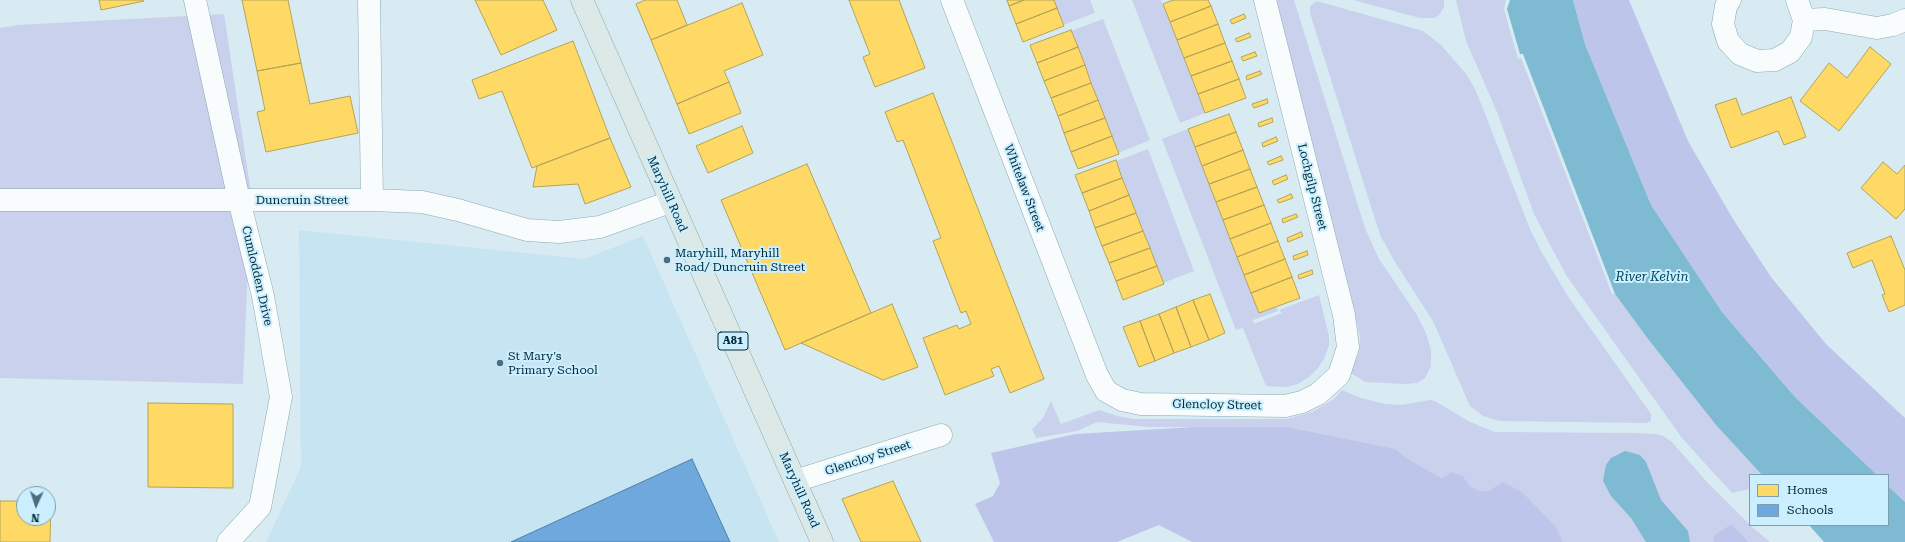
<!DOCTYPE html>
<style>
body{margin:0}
#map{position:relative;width:1905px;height:542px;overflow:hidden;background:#d8ebf3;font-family:"Roboto Serif",serif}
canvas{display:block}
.legend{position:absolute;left:1749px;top:474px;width:140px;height:52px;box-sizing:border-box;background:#ccefff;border:1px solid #7aa0b0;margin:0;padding:5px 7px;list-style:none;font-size:12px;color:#002a39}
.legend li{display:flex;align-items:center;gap:8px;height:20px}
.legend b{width:20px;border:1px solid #7aa0b0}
.north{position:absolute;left:16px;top:486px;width:40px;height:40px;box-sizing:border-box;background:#ccefff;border:1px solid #7aa0b0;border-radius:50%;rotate:183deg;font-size:11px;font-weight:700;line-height:16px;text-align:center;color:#002a39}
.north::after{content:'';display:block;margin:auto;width:14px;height:18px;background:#4c6e7a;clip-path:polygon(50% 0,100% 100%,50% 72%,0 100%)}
</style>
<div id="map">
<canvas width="1905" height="542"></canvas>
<ul class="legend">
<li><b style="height:11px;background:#ffd966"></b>Homes</li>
<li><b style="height:11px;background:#6fa8dc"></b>Schools</li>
</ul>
<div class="north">N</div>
</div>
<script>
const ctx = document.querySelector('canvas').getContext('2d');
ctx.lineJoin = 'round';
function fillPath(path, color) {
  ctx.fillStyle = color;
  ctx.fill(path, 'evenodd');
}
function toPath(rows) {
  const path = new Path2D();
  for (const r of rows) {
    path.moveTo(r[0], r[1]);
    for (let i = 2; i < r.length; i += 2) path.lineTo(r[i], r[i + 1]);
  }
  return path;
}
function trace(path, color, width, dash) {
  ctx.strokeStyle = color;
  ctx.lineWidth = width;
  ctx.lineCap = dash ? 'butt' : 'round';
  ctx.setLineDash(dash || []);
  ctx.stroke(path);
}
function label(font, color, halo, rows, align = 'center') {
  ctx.font = font + ' "Roboto Serif",serif';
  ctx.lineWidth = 4;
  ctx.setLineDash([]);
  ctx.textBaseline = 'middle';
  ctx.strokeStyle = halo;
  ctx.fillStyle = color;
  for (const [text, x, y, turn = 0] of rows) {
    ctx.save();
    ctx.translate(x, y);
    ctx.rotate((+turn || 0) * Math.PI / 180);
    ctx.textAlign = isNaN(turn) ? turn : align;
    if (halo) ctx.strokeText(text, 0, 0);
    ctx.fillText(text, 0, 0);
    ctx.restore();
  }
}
fillPath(toPath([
 [299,230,584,259,643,236,779,542,266,542,301,467]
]), '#c6e4f1');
fillPath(toPath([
 [1054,0,1090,0,1095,13,1063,25],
 [1132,0,1161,0,1205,113,1180,123],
 [1266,0,1294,0,1365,228,1379,259,1417,315,1426,333,1431,350,1431,366,1425,378,1417,383,1406,384,1365,382,1351,373,1359,352,1360,338,1357,322,1308,131],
 [1353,0,1444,0,1444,7,1439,15,1434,18,1420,18],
 [1456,0,1506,0,1504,9,1518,59,1521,58,1612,294,1615,294,1648,339,1716,425,1762,475,1750,475,1750,489,1732,493,1701,459,1682,438,1566,275,1534,214,1497,112,1466,41],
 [1317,1,1423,31,1441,45,1467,75,1476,91,1530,229,1541,251,1567,295,1651,414,1651,421,1646,423,1499,421,1483,416,1470,406,1433,321,1395,262,1380,235,1310,13,1310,6],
 [224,14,251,193,243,384,0,378,0,28,18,25],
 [1103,19,1150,140,1118,153,1071,31],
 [1188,129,1259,313,1276,307,1278,311,1253,320,1254,324,1282,313,1279,310,1319,295,1329,336,1329,345,1324,359,1318,368,1309,377,1298,384,1286,387,1266,386,1243,328,1236,330,1162,139],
 [1148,149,1194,271,1163,283,1116,161],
 [1342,390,1358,397,1385,404,1401,405,1430,400,1435,401,1470,422,1495,432,1636,433,1655,434,1663,436,1672,442,1707,482,1750,525,1770,542,1749,542,1731,524,1713,536,1714,542,1563,542,1556,527,1489,491,1479,491,1470,486,1463,476,1452,472,1441,478,1405,457,1396,449,1288,427,1149,427,1097,422,1077,431,1036,438,1032,429,1043,418,1051,401,1061,424,1099,410,1118,416,1134,419,1286,419,1312,412,1334,399]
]), '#c9d1ec');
fillPath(toPath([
 [1573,0,1629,0,1688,141,1733,219,1771,277,1826,344,1905,418,1905,502,1888,486,1888,475,1877,475,1795,397,1722,312,1651,205,1585,44],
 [1194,427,1288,427,1396,449,1405,457,1441,478,1452,472,1463,476,1470,486,1479,491,1489,491,1503,482,1522,492,1556,527,1563,542,1192,542,1159,525,1117,542,994,542,975,504,993,496,1000,483,991,453,1075,434],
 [1731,524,1749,542,1714,542,1713,536]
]), '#bec5eb');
fillPath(toPath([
 [1510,0,1573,0,1585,44,1651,205,1722,312,1795,397,1877,475,1762,475,1716,425,1648,339,1615,294,1523,54,1520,54,1507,9],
 [1625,451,1640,455,1646,462,1661,500,1688,531,1690,542,1646,542,1631,518,1611,496,1603,481,1606,465,1611,458],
 [1888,486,1905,502,1905,542,1824,542,1809,525,1888,525]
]), '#7ebad2');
const homes = toPath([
 [99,0,143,0,144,1,101,10,99,0],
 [242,0,288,0,301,63,257,71,242,0],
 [475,0,543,0,557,30,501,55,475,0],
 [645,0,677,0,687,25,651,40,636,4,645,0],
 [849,0,899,0,925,68,875,87,863,57,870,54,849,0],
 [1007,0,1024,0,1009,6,1007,0],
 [1024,0,1054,0,1057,8,1016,24,1009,6,1024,0],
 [1173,0,1208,0,1211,6,1170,22,1163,4,1173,0],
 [742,3,763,55,724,71,729,82,677,104,651,40,742,3],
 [1211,6,1218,24,1177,40,1170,22,1211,6],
 [1057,8,1064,26,1023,42,1016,24,1057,8],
 [1244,14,1246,18,1232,24,1230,20,1244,14],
 [1218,24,1225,43,1184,58,1177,40,1218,24],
 [1071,30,1078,47,1037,63,1030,45,1071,30],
 [1249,33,1251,37,1237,42,1235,39,1249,33],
 [573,41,610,138,532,168,502,91,479,99,472,80,573,41],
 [1225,43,1232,61,1191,76,1184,58,1225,43],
 [1078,47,1085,65,1044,81,1037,63,1078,47],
 [1870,47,1891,64,1839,131,1800,101,1829,63,1847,78,1870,47],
 [1255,52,1257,56,1243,61,1241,57,1255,52],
 [1232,61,1239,79,1198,94,1191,76,1232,61],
 [301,63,310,104,350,96,358,133,266,152,257,112,265,110,257,71,301,63],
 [1085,65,1091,83,1051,98,1044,81,1085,65],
 [1260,71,1262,74,1247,80,1246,76,1260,71],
 [1239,79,1246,98,1205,113,1198,94,1239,79],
 [729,82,741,113,689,134,677,104,729,82],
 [1091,83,1098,100,1058,116,1051,98,1091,83],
 [933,93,1044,379,1010,393,999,366,991,369,994,376,945,395,923,338,957,325,959,329,971,324,966,311,961,313,933,241,941,238,903,140,897,142,885,112,933,93],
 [1791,97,1806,137,1784,145,1778,131,1731,148,1715,105,1736,98,1742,115,1791,97],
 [1267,99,1268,103,1254,108,1252,104,1267,99],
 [1098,100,1105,118,1064,133,1058,116,1098,100],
 [1229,114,1236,132,1195,147,1188,129,1229,114],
 [1105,118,1112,136,1071,152,1064,133,1105,118],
 [1272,118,1273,122,1259,127,1258,123,1272,118],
 [742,126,753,153,708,173,696,146,742,126],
 [1236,132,1243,150,1202,166,1195,147,1236,132],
 [1112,136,1119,154,1078,169,1071,152,1112,136],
 [1276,137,1278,141,1263,147,1262,143,1276,137],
 [610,138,631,187,585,204,578,184,533,187,537,166,610,138],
 [1243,150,1250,169,1209,184,1202,166,1243,150],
 [1281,156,1283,160,1269,165,1267,162,1281,156],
 [1116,160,1122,178,1082,193,1075,175,1116,160],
 [1883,162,1897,174,1905,165,1905,209,1896,219,1861,188,1883,162],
 [807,164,871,313,785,350,721,200,807,164],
 [1250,169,1257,187,1216,202,1209,184,1250,169],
 [1286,175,1288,179,1274,185,1272,181,1286,175],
 [1122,178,1129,195,1089,211,1082,193,1122,178],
 [1257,187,1264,205,1223,220,1216,202,1257,187],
 [1291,194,1293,198,1279,203,1277,200,1291,194],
 [1129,195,1136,213,1095,228,1089,211,1129,195],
 [1264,205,1271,223,1230,239,1223,220,1264,205],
 [1136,213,1143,231,1102,246,1095,228,1136,213],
 [1296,214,1298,217,1283,223,1282,219,1296,214],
 [1271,223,1278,241,1237,257,1230,239,1271,223],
 [1143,231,1150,248,1109,263,1102,246,1143,231],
 [1301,232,1303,236,1288,242,1287,238,1301,232],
 [1891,236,1905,270,1905,305,1889,312,1882,295,1885,294,1872,260,1853,268,1847,253,1891,236],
 [1278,241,1285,259,1244,275,1237,257,1278,241],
 [1150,248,1157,266,1116,281,1109,263,1150,248],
 [1307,251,1308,255,1294,260,1293,256,1307,251],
 [1285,259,1292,277,1251,293,1244,275,1285,259],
 [1157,266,1164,284,1123,300,1116,281,1157,266],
 [1312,270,1313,274,1299,279,1298,275,1312,270],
 [1292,277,1300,298,1259,313,1251,293,1292,277],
 [1210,294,1225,333,1209,340,1193,300,1210,294],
 [1193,300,1209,340,1191,347,1176,307,1193,300],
 [892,304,918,367,883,380,801,343,892,304],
 [1176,307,1191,347,1174,353,1159,314,1176,307],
 [1159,314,1174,353,1155,361,1140,321,1159,314],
 [1140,321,1155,361,1139,367,1123,327,1140,321],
 [148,403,233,404,233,488,148,487,148,403],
 [893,481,921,542,861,542,842,499,893,481],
 [0,501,24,501,24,518,48,518,48,502,51,502,50,542,0,542,0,501]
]);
fillPath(homes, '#ffd966');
trace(homes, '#b2a458', 1);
const schools = toPath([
 [692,459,730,542,511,542,692,459]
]);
fillPath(schools, '#6fa8dc');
trace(schools, '#4e82ab', 1);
const minor = toPath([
 [195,0,239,200,263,296,281,397,260,507,228,542],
 [369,0,372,200],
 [952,0,1097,375,1106,391,1122,400,1141,404,1285,406,1302,402,1318,394,1339,375,1348,347,1344,315,1335,279,1265,0],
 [1730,0,1726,6,1723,24,1728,41,1740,54,1757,61,1775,60,1790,52,1801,37,1804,20,1797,0],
 [1804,20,1825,19,1877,28,1893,25,1905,20],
 [0,200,372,200,422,202,458,210,527,230,559,232,600,227,670,202],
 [795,481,941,435]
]);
const major = toPath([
 [582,0,822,542]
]);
trace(minor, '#8ca9b3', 23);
trace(major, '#8caaa9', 23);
trace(minor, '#f9fcfd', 22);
trace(major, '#dce9e7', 22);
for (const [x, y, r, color] of [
 [667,260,4,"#4c6e7a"],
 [500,363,4,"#4c6e7a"]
]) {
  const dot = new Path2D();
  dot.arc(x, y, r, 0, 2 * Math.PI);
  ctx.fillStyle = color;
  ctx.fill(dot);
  trace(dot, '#ccefff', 1.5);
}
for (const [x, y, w] of [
 [733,341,30]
]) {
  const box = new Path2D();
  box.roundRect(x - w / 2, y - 9, w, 18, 3);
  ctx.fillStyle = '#ccefff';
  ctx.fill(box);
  trace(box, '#002a39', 1);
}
label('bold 11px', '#002a39', null, [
 ["A81",733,341]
]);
label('12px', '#002a39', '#ccefff', [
 ["Lochgilp Street",1312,187,76],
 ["Whitelaw Street",1024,188,69],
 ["Maryhill Road",667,194,66],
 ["Duncruin Street",302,200],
 ["Cumlodden Drive",257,276,77],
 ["Glencloy Street",1217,405,1],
 ["Glencloy Street",868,458,-18],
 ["Maryhill Road",799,490,66]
]);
label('12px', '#002a39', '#ccefff', [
 ["Maryhill, Maryhill",675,253],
 ["Road/ Duncruin Street",675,267],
 ["St Mary's",508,356],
 ["Primary School",508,370]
], 'left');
label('italic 13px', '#01485e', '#ccefff', [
 ["River Kelvin",1652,277]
]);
</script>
